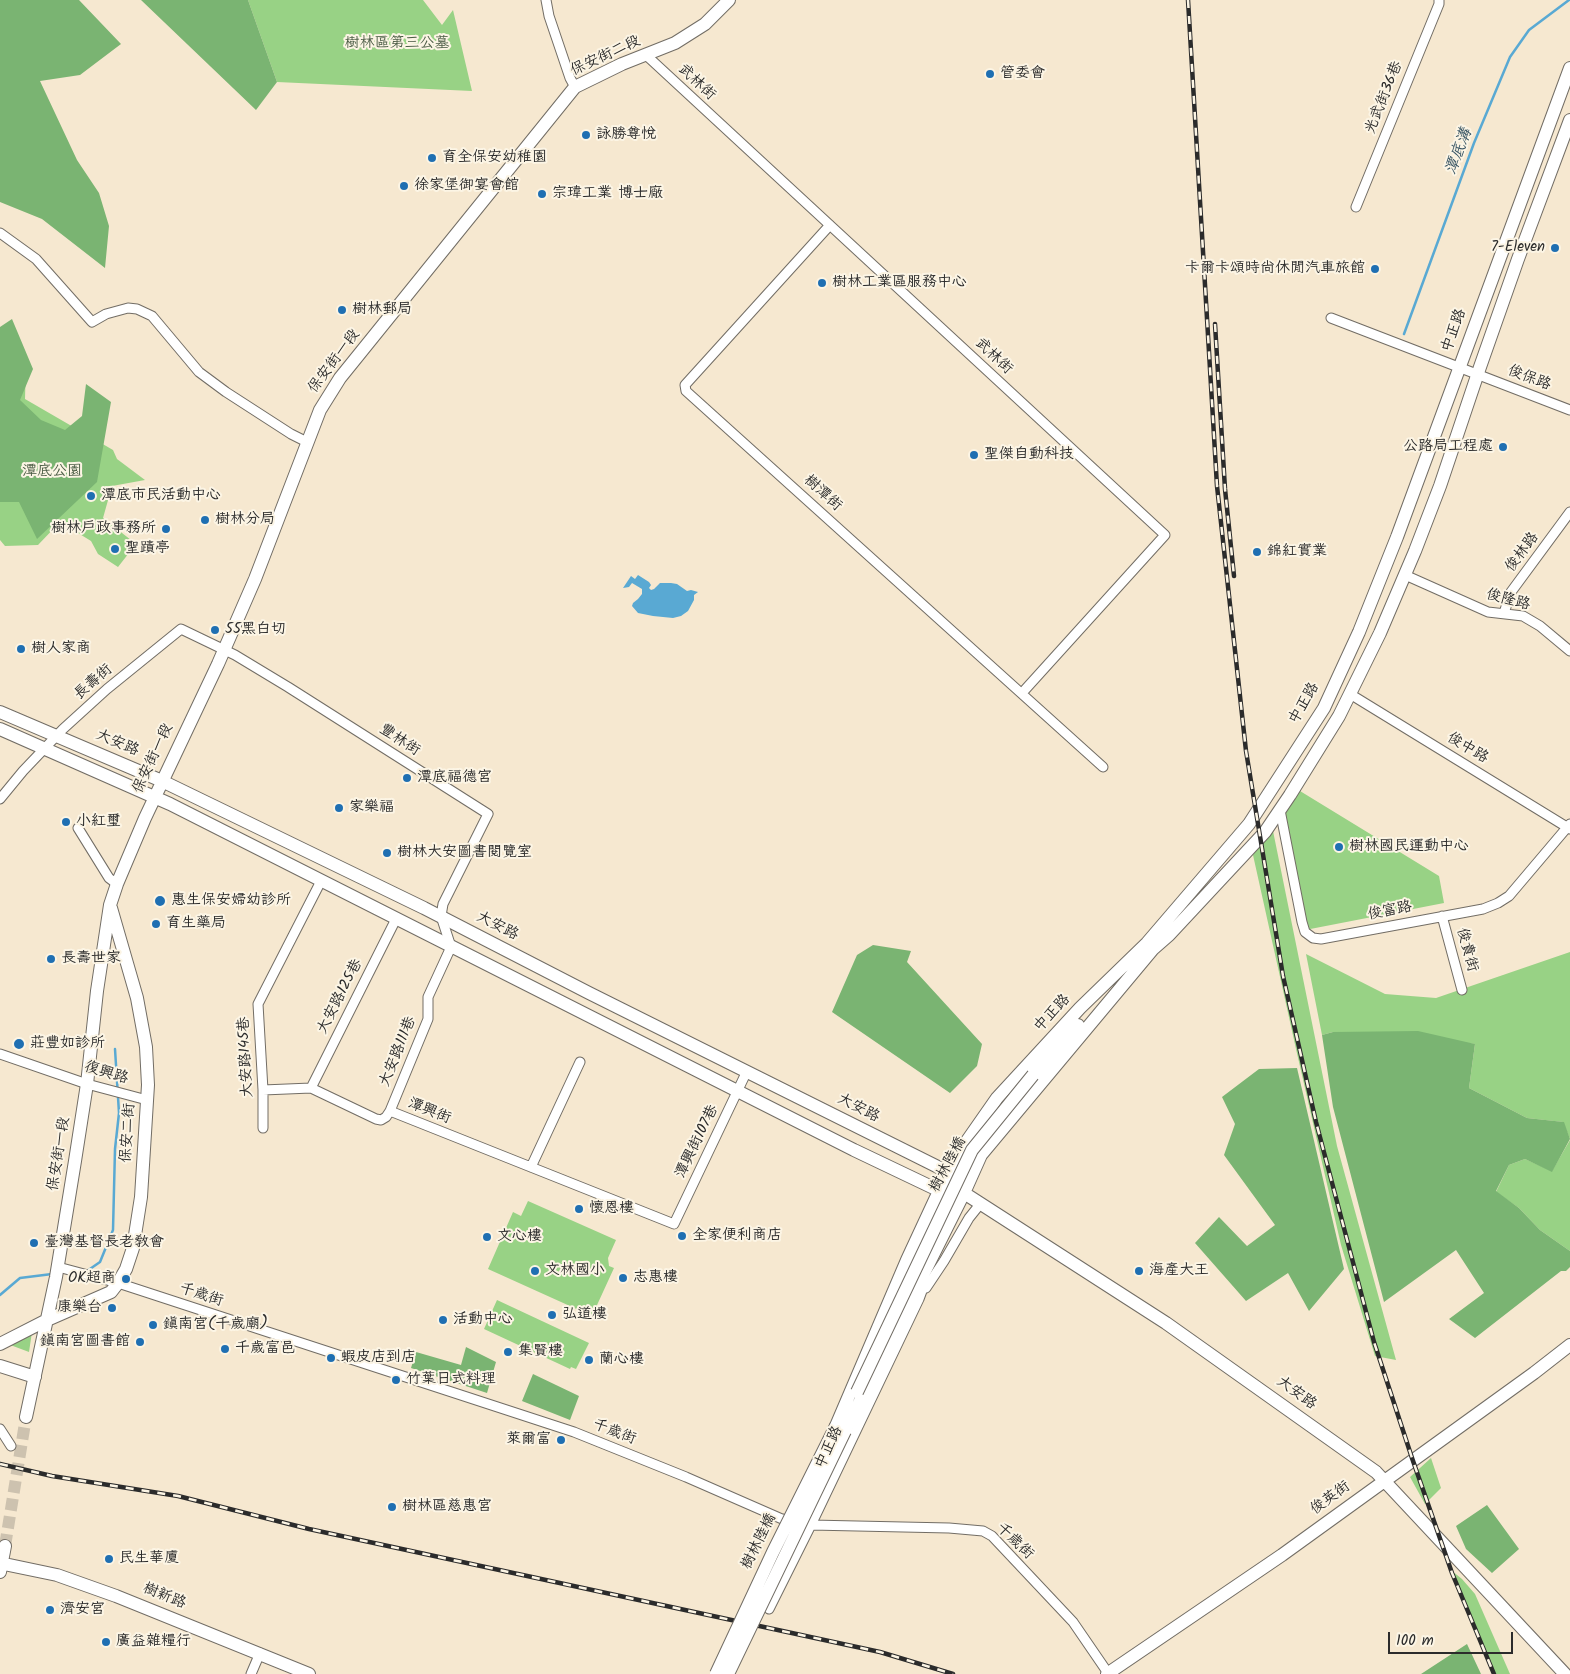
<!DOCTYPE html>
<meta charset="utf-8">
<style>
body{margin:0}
#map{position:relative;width:1570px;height:1674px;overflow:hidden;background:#f6e8d0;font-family:Kalam,sans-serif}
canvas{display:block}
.scale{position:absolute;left:1388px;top:1632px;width:125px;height:22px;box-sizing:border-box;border:2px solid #2b2b2b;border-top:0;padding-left:6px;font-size:15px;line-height:18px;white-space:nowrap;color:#2b2b2b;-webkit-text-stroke:4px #fcf5e5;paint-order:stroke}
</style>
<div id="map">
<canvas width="1570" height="1674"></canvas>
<div class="scale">100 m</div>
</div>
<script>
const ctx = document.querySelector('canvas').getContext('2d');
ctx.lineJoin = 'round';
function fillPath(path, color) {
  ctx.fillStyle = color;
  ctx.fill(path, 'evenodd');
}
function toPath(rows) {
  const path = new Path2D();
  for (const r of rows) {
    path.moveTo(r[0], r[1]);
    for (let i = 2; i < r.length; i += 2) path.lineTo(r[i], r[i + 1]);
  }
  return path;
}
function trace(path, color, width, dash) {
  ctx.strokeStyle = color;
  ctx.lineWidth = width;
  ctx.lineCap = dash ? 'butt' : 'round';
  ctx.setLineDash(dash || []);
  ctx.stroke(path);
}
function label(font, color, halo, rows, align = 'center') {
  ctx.font = font + ' Kalam,"LXGW WenKai TC",sans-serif';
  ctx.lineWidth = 4;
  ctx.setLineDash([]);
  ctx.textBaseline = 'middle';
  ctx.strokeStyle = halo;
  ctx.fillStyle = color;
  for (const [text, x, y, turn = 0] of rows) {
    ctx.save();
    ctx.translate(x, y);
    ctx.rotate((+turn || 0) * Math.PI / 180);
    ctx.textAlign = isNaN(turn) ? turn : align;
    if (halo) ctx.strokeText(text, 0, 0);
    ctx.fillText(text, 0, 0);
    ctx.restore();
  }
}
fillPath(toPath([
 [248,0,423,0,442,25,453,10,472,91,277,82],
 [26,361,25,399,113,450,117,459,145,480,112,486,103,518,136,544,118,567,98,554,91,541,60,522,38,545,5,546,0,540,0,365],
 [1300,791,1439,876,1444,903,1300,931,1280,818],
 [1272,826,1337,1146,1396,1360,1375,1356,1341,1245,1296,1049,1253,855],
 [1570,952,1570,1139,1563,1122,1527,1118,1469,1088,1475,1044,1333,1032,1322,1035,1306,954,1385,994,1436,998],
 [1570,1140,1570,1251,1540,1230,1519,1208,1496,1192,1509,1165,1525,1159,1552,1171],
 [528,1201,616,1240,608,1258,609,1266,614,1268,592,1316,488,1269,513,1212,521,1216],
 [497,1300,589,1343,576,1369,571,1367,570,1369,484,1329],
 [32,1332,29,1352,5,1343],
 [1431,1458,1441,1488,1425,1504,1410,1477],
 [1452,1571,1462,1579,1475,1594,1510,1674,1493,1674]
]), '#98d285');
fillPath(toPath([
 [0,0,79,0,121,44,80,75,40,81,77,160,99,193,109,226,105,268,42,219,0,202],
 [141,0,248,0,277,82,256,110],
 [12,319,33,369,20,400,41,420,65,430,82,416,86,384,111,402,97,482,37,539,19,502,0,502,0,327],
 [873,945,911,951,907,962,982,1044,977,1066,950,1093,832,1012,857,955],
 [1418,1031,1475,1044,1469,1088,1527,1118,1564,1122,1570,1139,1552,1172,1525,1159,1509,1165,1496,1191,1519,1208,1540,1230,1570,1251,1570,1267,1566,1271,1561,1271,1475,1338,1449,1319,1484,1293,1456,1250,1384,1302,1333,1107,1322,1035,1333,1032],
 [1297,1068,1344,1269,1309,1311,1288,1273,1246,1301,1195,1243,1219,1217,1247,1246,1275,1225,1224,1155,1235,1124,1222,1097,1259,1069],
 [466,1347,496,1362,487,1393,411,1368,416,1352,461,1365],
 [533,1374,579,1396,570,1420,522,1401],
 [1487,1505,1519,1549,1492,1573,1466,1549,1456,1526],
 [1467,1644,1481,1674,1421,1674]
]), '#7ab472');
fillPath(toPath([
 [638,575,649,582,651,585,649,588,651,590,654,589,660,583,671,583,677,584,687,591,691,590,698,592,694,595,694,600,688,611,681,616,673,618,653,616,638,613,632,606,633,603,638,599,642,594,642,589,632,583,629,587,623,588,631,576,635,579]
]), '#59a9d3');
trace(toPath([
 [1404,334,1474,143,1510,57,1529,30,1569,0],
 [87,1271,100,1262,113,1230,115,1149,119,1113,115,1049],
 [0,1295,20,1278,52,1274]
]), '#59a9d3', 2.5);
trace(toPath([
 [5,1546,26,1417]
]), '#cdc2af', 12, [12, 6]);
const street = toPath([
 [546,0,549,16,570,78,575,87],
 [646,55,1165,535,1022,693],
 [1356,207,1439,4,1439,0],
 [830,225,685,385,686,391,1103,767],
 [0,233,36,259,92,322,106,314,128,308,137,309,152,316,199,372,226,392,291,434,307,442],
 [1331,318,1570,410],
 [1405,575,1488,612,1523,616,1540,626,1570,651],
 [1504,613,1511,592,1570,512],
 [1350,694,1570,829],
 [0,799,23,771,63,729,107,689,181,629,235,655,288,687,488,814,443,904,441,916,451,947,428,997,428,1019,390,1111],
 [1280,810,1302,922,1305,932,1313,938,1321,939,1483,909,1498,903,1509,896,1570,824],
 [78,828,109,878,117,884],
 [1442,916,1462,990],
 [0,1054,87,1084,147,1100],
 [311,1088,396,919],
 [263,1090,311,1088,376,1119,381,1120,386,1117,390,1111,674,1224,747,1071],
 [263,1128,263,1090,258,1004,321,881],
 [531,1167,580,1062],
 [58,1267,118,1283,574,1432,686,1477,782,1519,811,1525,949,1528,983,1531,992,1536,1073,1622,1108,1673],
 [926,1288,944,1261,969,1218,981,1203],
 [0,1429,11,1446],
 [769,1609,811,1525,919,1299,926,1280],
 [251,1674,260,1653]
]);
const secondary = toPath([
 [0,712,162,781,424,908,589,993,948,1172,964,1193,1166,1323,1376,1472,1565,1674],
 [0,729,170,804,854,1150,940,1191,947,1191],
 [1033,1075,1078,1025],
 [0,1344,47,1320,111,1292,118,1283,126,1269,133,1248,141,1197,148,1085,146,1047,137,998,111,908],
 [0,1366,35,1377],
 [26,1417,56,1277,75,1161,87,1084,97,991,110,905,117,884,145,818,218,664,255,579,320,410,340,378,575,87,622,64,675,43,705,24,729,0],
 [836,1426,907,1260,953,1161,997,1098,1080,1008,1147,943,1249,824,1324,708,1359,632,1397,537,1570,68],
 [845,1431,964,1193,981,1155,1153,949,1169,935,1265,832,1290,795,1339,716,1380,633,1415,551,1440,486,1480,367,1518,259,1570,120],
 [0,1563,57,1575,116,1596,309,1674],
 [0,1572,5,1546],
 [1107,1674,1282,1555,1534,1373,1570,1345]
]);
trace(street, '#726d65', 11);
trace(secondary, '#726d65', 14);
trace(street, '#fff', 9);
trace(secondary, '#fff', 12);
const rail = toPath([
 [1188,0,1217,486,1246,751,1283,976,1316,1122,1374,1342,1412,1458,1452,1573,1494,1674],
 [1215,324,1225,489,1234,576],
 [0,1464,52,1476,178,1496,309,1529,880,1652,953,1674]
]);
trace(rail, '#2b2b2b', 4.5);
trace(rail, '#fcf5e5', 2.5, [8]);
const secondaryBridge = toPath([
 [857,1392,972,1150,1033,1075],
 [716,1674,773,1552,836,1426],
 [728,1674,845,1431]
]);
trace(secondaryBridge, '#726d65', 14, []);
trace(secondaryBridge, '#fff', 12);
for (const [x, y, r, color] of [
 [990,74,5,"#1f6fb2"],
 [586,135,5,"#1f6fb2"],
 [432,158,5,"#1f6fb2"],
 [404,186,5,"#1f6fb2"],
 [542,194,5,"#1f6fb2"],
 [1555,248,5,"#1f6fb2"],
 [1375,269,5,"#1f6fb2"],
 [822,283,5,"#1f6fb2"],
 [342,310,5,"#1f6fb2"],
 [1503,447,5,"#1f6fb2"],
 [974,455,5,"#1f6fb2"],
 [91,496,5,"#1f6fb2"],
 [205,520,5,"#1f6fb2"],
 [166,529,5,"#1f6fb2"],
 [115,549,5,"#1f6fb2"],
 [1257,552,5,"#1f6fb2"],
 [215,630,5,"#1f6fb2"],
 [21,649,5,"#1f6fb2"],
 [407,778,5,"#1f6fb2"],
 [339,808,5,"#1f6fb2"],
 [66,822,5,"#1f6fb2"],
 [1339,847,5,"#1f6fb2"],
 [387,853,5,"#1f6fb2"],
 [160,901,6,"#1f6fb2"],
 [156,924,5,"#1f6fb2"],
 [51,959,5,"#1f6fb2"],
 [19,1044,6,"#1f6fb2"],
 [579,1209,5,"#1f6fb2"],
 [682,1236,5,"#1f6fb2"],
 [487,1237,5,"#1f6fb2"],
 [34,1243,5,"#1f6fb2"],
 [535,1271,5,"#1f6fb2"],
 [1139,1271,5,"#1f6fb2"],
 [623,1278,5,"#1f6fb2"],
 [126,1279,5,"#1f6fb2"],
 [112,1308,5,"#1f6fb2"],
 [552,1315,5,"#1f6fb2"],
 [443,1320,5,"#1f6fb2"],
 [153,1325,5,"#1f6fb2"],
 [140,1342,5,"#1f6fb2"],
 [225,1349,5,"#1f6fb2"],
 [508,1352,5,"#1f6fb2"],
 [331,1358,5,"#1f6fb2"],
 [589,1360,5,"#1f6fb2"],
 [396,1380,5,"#1f6fb2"],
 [561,1440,5,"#1f6fb2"],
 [392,1507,5,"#1f6fb2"],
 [109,1559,5,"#1f6fb2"],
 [50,1610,5,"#1f6fb2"],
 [106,1642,5,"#1f6fb2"]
]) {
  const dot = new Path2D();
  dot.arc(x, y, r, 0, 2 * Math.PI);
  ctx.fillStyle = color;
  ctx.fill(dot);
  trace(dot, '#fcf5e5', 2);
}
label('15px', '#4c5d46', '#fcf5e5', [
 ["樹林區第三公墓",397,44],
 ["潭底公園",52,472]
]);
label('15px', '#2b2b2b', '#fcf5e5', [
 ["保安街二段",606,57,-25],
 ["武林街",696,83,43],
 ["光武街36巷",1385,98,-68],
 ["中正路",1455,331,-70],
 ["武林街",993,357,43],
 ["保安街一段",335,362,-53],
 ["俊保路",1529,379,21],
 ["樹潭街",822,494,42],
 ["俊林路",1523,553,-53],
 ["俊隆路",1508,601,15],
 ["長壽街",94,683,-41],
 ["中正路",1305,704,-60],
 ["豐林街",399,741,33],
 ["大安路",117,744,23],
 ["俊中路",1467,749,31],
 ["保安街一段",154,759,-65],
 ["俊富路",1390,912,-11],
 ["大安路",497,927,27],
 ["俊貴街",1466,950,75],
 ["大安路125巷",341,997,-63],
 ["中正路",1053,1014,-47],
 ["大安路111巷",399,1052,-68],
 ["大安路145巷",247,1057,-93],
 ["復興路",106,1074,17],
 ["大安路",858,1109,27],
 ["潭興街",429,1112,22],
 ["保安二街",129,1133,-86],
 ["潭興街107巷",698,1142,-64],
 ["保安街一段",60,1154,-81],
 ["樹林陸橋",949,1165,-62],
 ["千歲街",201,1296,18],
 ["大安路",1296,1394,36],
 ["千歲街",614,1433,21],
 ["中正路",830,1448,-65],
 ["俊英街",1331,1499,-36],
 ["樹林陸橋",760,1542,-64],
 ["千歲街",1014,1542,44],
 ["樹新路",164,1597,22]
]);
label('15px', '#2b2b2b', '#fcf5e5', [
 ["管委會",1000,74],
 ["詠勝尊悅",596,135],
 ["育全保安幼稚園",442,158],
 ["徐家堡御宴會館",414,186],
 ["宗瑋工業 博士廠",552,194],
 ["7-Eleven",1545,248,"right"],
 ["卡爾卡頌時尚休閒汽車旅館",1365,269,"right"],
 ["樹林工業區服務中心",832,283],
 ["樹林郵局",352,310],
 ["公路局工程處",1493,447,"right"],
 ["聖傑自動科技",984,455],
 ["潭底市民活動中心",101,496],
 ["樹林分局",215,520],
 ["樹林戶政事務所",156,529,"right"],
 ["聖蹟亭",125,549],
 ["錦紅實業",1267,552],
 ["55黑白切",225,630],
 ["樹人家商",31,649],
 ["潭底福德宮",417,778],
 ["家樂福",349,808],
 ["小紅璽",76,822],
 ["樹林國民運動中心",1349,847],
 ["樹林大安圖書閱覽室",397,853],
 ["惠生保安婦幼診所",171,901],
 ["育生藥局",166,924],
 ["長壽世家",61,959],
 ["莊豐如診所",30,1044],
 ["懷恩樓",589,1209],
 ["全家便利商店",692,1236],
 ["文心樓",497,1237],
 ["臺灣基督長老教會",44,1243],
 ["文林國小",545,1271],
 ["海產大王",1149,1271],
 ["志惠樓",633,1278],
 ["OK超商",116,1279,"right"],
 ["康樂台",102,1308,"right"],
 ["弘道樓",562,1315],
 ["活動中心",453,1320],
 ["鎮南宮(千歲廟)",163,1325],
 ["鎮南宮圖書館",130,1342,"right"],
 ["千歲富邑",235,1349],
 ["集賢樓",518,1352],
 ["蝦皮店到店",341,1358],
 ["蘭心樓",599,1360],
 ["竹葉日式料理",406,1380],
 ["萊爾富",551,1440,"right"],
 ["樹林區慈惠宮",402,1507],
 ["民生華廈",119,1559],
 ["濟安宮",60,1610],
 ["廣益雜糧行",116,1642]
], 'left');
label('italic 16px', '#3b5766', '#fcf5e5', [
 ["潭底溝",1460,152,-69]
]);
</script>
